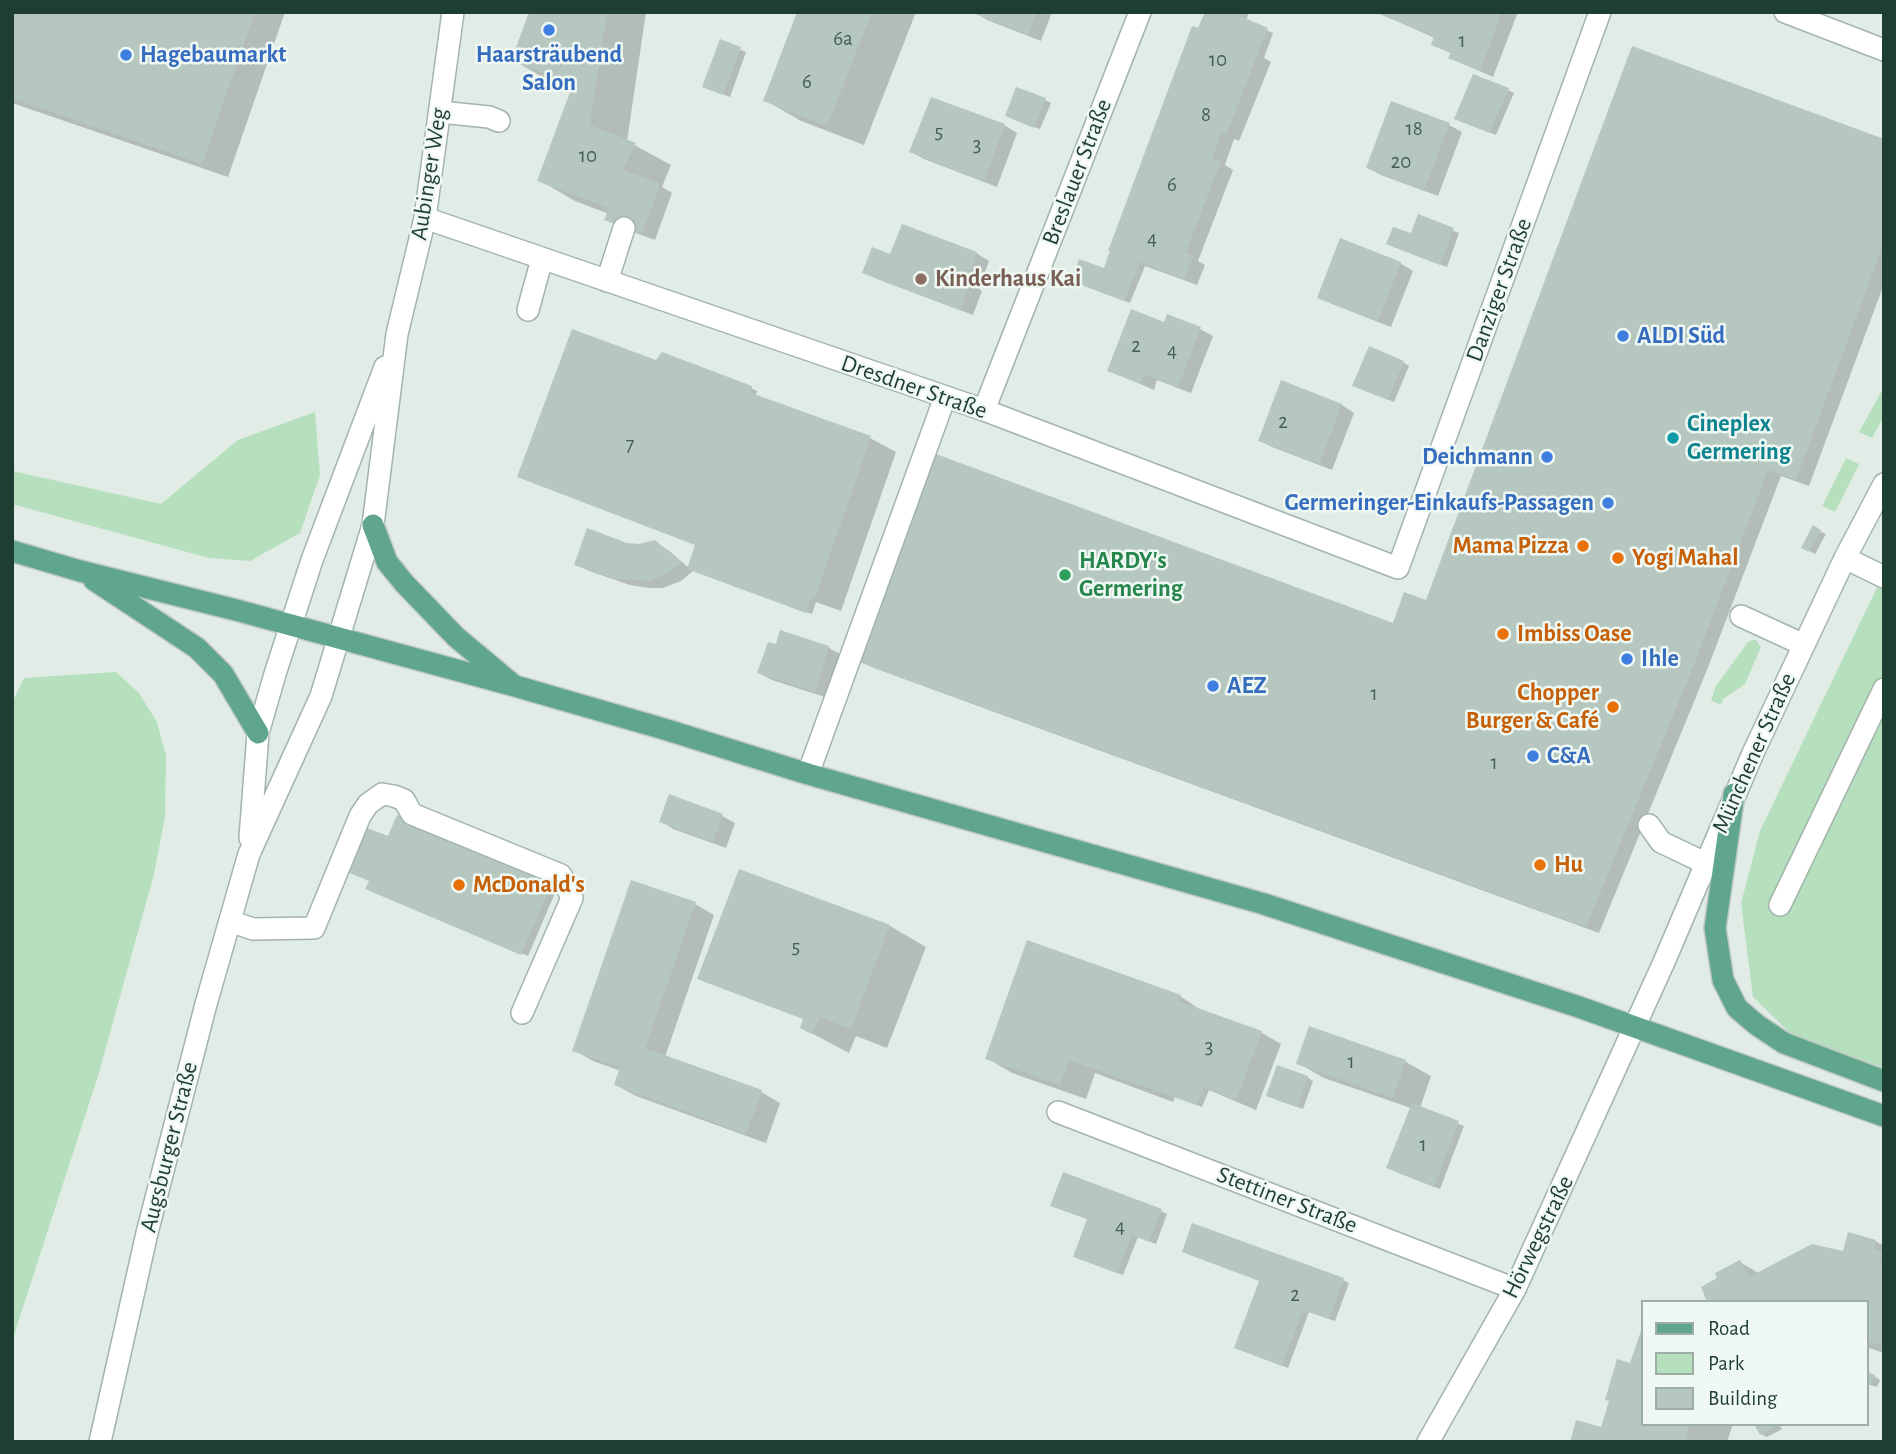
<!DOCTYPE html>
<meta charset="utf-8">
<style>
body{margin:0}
#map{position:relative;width:1896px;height:1454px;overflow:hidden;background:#e0ece5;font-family:"Alegreya Sans",sans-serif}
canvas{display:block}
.frame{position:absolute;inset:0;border:14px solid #1f3e32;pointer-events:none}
.legend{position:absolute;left:1641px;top:1300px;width:228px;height:126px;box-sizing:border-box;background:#f0f8f4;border:2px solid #9caea6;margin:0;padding:9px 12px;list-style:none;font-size:21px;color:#1f3e32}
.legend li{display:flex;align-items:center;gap:14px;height:35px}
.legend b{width:35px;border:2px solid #9caea6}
</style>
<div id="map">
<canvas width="1896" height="1454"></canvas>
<div class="frame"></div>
<ul class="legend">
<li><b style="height:9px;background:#60a68c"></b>Road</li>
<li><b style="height:19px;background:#b6e0bd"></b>Park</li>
<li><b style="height:19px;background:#b5c7be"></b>Building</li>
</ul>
</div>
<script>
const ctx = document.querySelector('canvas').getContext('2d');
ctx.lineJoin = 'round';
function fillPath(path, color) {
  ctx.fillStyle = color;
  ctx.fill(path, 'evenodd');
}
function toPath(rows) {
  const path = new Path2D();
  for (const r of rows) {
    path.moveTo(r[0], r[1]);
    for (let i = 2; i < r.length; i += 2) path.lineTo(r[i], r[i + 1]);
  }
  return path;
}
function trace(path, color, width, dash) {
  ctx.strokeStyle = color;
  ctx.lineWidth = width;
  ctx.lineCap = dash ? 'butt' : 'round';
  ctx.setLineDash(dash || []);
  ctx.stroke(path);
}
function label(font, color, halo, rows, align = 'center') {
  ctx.font = font + ' "Alegreya Sans",sans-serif';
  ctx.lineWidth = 5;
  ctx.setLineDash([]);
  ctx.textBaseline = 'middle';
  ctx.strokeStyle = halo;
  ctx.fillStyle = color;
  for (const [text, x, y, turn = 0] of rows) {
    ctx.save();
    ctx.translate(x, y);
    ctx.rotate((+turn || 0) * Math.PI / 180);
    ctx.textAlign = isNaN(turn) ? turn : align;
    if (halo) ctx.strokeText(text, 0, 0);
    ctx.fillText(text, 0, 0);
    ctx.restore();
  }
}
fillPath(toPath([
 [1884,387,1884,416,1872,438,1859,432],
 [315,412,320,475,300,533,250,561,209,558,12,504,12,471,161,504,238,440],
 [1846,458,1859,464,1835,512,1822,506],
 [1884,573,1884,1068,1791,1034,1753,997,1741,903,1760,831],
 [1752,640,1756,640,1761,647,1745,684,1723,699,1721,705,1711,700,1716,686,1748,642],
 [116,672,139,693,157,722,166,756,165,817,154,874,98,1076,12,1341,12,703,24,678]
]), '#b6e0bd');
fillPath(toPath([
 [12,12,285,12,228,177,12,103],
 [531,12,646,12,627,141,671,165,662,187,672,193,655,240,619,227,607,219,609,214,575,201,539,180,572,89,549,81,513,60],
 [798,12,916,12,864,145,801,121,765,100],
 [975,12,1052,12,1041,41,987,20],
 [1206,12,1249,12,1246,21,1273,33,1264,58,1271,62,1239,141,1234,139,1225,165,1233,170,1198,261,1205,265,1197,285,1145,266,1130,303,1079,284,1105,270,1207,33],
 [1376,12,1518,12,1493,77,1450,58,1452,54,1433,44,1435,38],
 [721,42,746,52,730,97,710,89],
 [1508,90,1514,93,1496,135,1462,122],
 [1045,100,1051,103,1040,129,1013,119],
 [1004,125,1017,133,997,187,924,159,911,152],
 [1449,125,1462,132,1438,196,1381,175,1368,168],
 [1884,140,1884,284,1809,486,1781,476,1707,670,1599,933,874,668,861,661,1394,625,1427,602],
 [1419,217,1459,233,1447,267,1394,247,1412,235],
 [976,253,989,261,979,289,982,291,973,315,877,279,864,272,891,256],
 [1400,263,1413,271,1391,327,1332,304,1320,297],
 [1165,324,1200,329,1213,336,1191,393,1157,380,1154,390,1109,370],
 [657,362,751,388,757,391,755,397,870,438,896,452,841,611,816,602,812,614,693,571,681,581,663,588,649,588,630,585,589,571,576,564,627,545,639,546,654,542,668,550,689,568,697,545],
 [1403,362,1409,366,1394,402,1360,388],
 [1282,382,1342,405,1354,413,1332,470,1272,447,1260,440],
 [1814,528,1826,534,1815,554,1803,547],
 [781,632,829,648,842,655,828,698,772,680,759,673,777,647],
 [722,816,735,823,726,848,673,829,661,821],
 [389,838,558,886,528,956,373,891],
 [740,871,890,926,926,947,887,1048,856,1036,849,1053,802,1028,805,1019],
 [695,904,714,915,665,1057,761,1092,780,1103,766,1143,636,1096,616,1085,621,1071,593,1061,574,1050],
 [1180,996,1205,1013,1262,1033,1281,1044,1256,1110,1209,1090,1202,1107,1175,1097,1173,1102,1095,1073,1086,1099,1012,1073,987,1058],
 [1310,1028,1406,1062,1431,1076,1420,1108,1464,1126,1440,1189,1394,1171,1411,1108,1324,1078,1298,1063],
 [1307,1077,1313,1081,1303,1109,1274,1099],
 [1161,1211,1167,1214,1156,1244,1138,1237,1123,1275,1081,1259],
 [1875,1241,1884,1246,1884,1353,1866,1347,1866,1302,1706,1302,1740,1262,1760,1274,1844,1253],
 [1184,1252,1343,1280,1349,1283,1335,1321,1309,1312,1288,1368,1242,1350,1261,1281],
 [1642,1333,1642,1424,1733,1424,1727,1442,1572,1442,1602,1429,1631,1365],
 [1874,1376,1880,1380,1877,1387,1867,1384],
 [1756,1424,1779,1424,1782,1429,1767,1437,1761,1434]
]), '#0003');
fillPath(toPath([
 [12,12,255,12,202,164,12,98],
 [529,12,607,12,590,125,636,143,623,170,660,184,642,234,604,220,609,208,537,181,573,84,511,61],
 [797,12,872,12,827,126,763,101],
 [970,12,1036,12,1028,35],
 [1205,12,1242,12,1240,16,1268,28,1226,135,1221,133,1212,158,1221,161,1186,252,1193,256,1184,280,1140,262,1124,301,1071,281,1079,259,1104,268,1110,251,1108,251,1192,26,1198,28],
 [1374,12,1502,12,1480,71,1448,58,1451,53,1431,45,1434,36],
 [720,39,741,47,723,95,702,87],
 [1632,46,1884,139,1884,242,1796,480,1768,470,1695,662,1586,927,859,662,936,454,1393,623,1404,592,1426,600],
 [1473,74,1509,88,1490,133,1454,119],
 [1016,87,1046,98,1034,128,1005,116],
 [931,97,1005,124,984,181,909,152],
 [1391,101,1450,123,1424,190,1366,168],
 [1418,214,1454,228,1440,265,1386,244,1393,227,1411,233],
 [902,224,977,252,967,281,970,282,960,310,862,273,872,247,890,254],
 [1340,238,1401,262,1378,321,1317,298],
 [1131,309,1164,322,1167,314,1201,327,1178,387,1144,375,1141,384,1107,371],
 [572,329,656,360,662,352,752,386,751,393,871,436,815,598,812,596,806,613,687,569,695,545,517,477],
 [1369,346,1404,361,1388,400,1352,386],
 [1281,380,1342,404,1319,464,1258,441],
 [1813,525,1821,530,1809,552,1801,548],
 [587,528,627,543,639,544,655,540,681,563,667,574,649,581,615,579,574,565],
 [780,630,829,646,815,692,757,673,768,642,776,644],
 [669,794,723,814,713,842,659,822],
 [397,815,553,881,521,955,365,889,369,881,347,872,367,828,388,836],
 [739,869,890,925,851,1029,820,1017,812,1034,800,1028,803,1019,697,979],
 [631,880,696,902,645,1048,762,1090,746,1134,614,1085,620,1067,572,1051],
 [1027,940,1181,995,1178,1001,1262,1031,1236,1100,1204,1087,1196,1105,1069,1060,1060,1085,985,1059],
 [1309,1026,1406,1060,1393,1098,1296,1064],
 [1277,1065,1308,1076,1297,1107,1266,1096],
 [1412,1103,1459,1121,1434,1187,1386,1168],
 [1063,1172,1162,1209,1149,1242,1132,1235,1117,1273,1073,1257,1087,1219,1050,1206],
 [1192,1223,1344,1278,1329,1319,1303,1310,1282,1366,1234,1348,1259,1281,1182,1252],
 [1848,1232,1876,1240,1874,1249,1883,1252,1879,1265,1884,1266,1884,1346,1866,1341,1866,1302,1702,1302,1706,1300,1701,1287,1717,1278,1715,1273,1740,1260,1749,1277,1812,1244,1843,1251],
 [1642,1328,1642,1424,1690,1424,1684,1442,1570,1442,1576,1420,1601,1427,1609,1401,1605,1400,1617,1359,1630,1363],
 [1866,1371,1875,1375,1870,1385,1866,1384],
 [1754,1424,1776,1424,1777,1426,1760,1435]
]), '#b5c7be');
const minor = toPath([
 [1785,12,1884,50],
 [440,112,489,117,499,121],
 [425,218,984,410,1398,568,1600,12],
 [607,281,624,228],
 [528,310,542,259],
 [984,410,1140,12],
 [1845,558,1884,577],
 [1741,616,1804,645],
 [808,774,945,397],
 [1649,825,1661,842,1705,863],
 [250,838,258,733,275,674,312,560,385,367],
 [1780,905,1884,689],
 [230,921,253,929,314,928,360,816,368,804,382,794,394,796,404,800,412,814,561,875,572,898,522,1013],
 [1058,1112,1515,1289],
 [100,1442,147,1233,206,1004,249,854,321,696,373,525,397,334,425,218,453,12],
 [1428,1442,1515,1289,1664,962,1753,753,1845,558,1884,484]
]);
const major = toPath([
 [373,525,387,562,404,583,456,637,511,683],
 [12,551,80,571,236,610,515,686,664,729,808,774,1264,904,1579,1007,1884,1116],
 [94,580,197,648,223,674,258,733],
 [1734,794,1715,928,1723,980,1737,1008,1757,1025,1784,1043,1884,1081]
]);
trace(minor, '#a2b4ac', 24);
trace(major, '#c0c9c6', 24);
trace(minor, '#fff', 21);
trace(major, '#60a68c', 21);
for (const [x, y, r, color] of [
 [549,30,7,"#3f7fe0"],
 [126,55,7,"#3f7fe0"],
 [921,279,7,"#8d6e63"],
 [1623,336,7,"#3f7fe0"],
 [1673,438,7,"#0f9aa8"],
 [1547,457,7,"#3f7fe0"],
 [1608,503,7,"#3f7fe0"],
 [1583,546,7,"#e8710a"],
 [1618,558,7,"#e8710a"],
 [1065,575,7,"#2e9e5b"],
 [1503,634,7,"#e8710a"],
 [1627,659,7,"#3f7fe0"],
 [1213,686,7,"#3f7fe0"],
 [1613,707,7,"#e8710a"],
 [1533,756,7,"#3f7fe0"],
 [1540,865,7,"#e8710a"],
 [459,885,7,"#e8710a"]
]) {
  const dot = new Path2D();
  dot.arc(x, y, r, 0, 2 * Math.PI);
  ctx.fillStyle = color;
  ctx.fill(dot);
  trace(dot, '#f0f8f4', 2.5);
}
label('21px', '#446055', null, [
 ["6a",843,39],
 ["1",1462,41],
 ["10",1218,60],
 ["6",807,82],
 ["8",1206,115],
 ["18",1414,129],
 ["5",939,132],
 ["3",977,145],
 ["10",588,156],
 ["20",1401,162],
 ["6",1172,185],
 ["4",1152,239],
 ["2",1136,346],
 ["4",1172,351],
 ["2",1283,422],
 ["7",630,445],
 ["1",1374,694],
 ["1",1494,763],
 ["5",796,947],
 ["3",1209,1047],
 ["1",1351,1062],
 ["1",1423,1145],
 ["4",1120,1227],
 ["2",1295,1295]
]);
label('bold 24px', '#366cbe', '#f0f8f4', [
 ["Hagebaumarkt",140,55],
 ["Haarsträubend",549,55,"center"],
 ["Salon",549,83,"center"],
 ["ALDI Süd",1637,336],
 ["Deichmann",1533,457,"right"],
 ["Germeringer-Einkaufs-Passagen",1594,503,"right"],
 ["Ihle",1641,659],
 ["AEZ",1227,686],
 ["C&A",1547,756]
], 'left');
label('24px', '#1f3e32', '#f0f8f4', [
 ["Breslauer Straße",1077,172,-69],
 ["Aubinger Weg",429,174,-81],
 ["Danziger Straße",1499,290,-70],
 ["Dresdner Straße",914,387,19],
 ["Münchener Straße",1754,753,-66],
 ["Augsburger Straße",169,1147,-76],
 ["Stettiner Straße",1287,1200,21],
 ["Hörwegstraße",1538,1237,-64]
]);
label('bold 24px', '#785e54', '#f0f8f4', [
 ["Kinderhaus Kai",935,279]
], 'left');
label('bold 24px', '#0d838f', '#f0f8f4', [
 ["Cineplex",1687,424],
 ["Germering",1687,452]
], 'left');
label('bold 24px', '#c56008', '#f0f8f4', [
 ["Mama Pizza",1569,546,"right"],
 ["Yogi Mahal",1632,558],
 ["Imbiss Oase",1517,634],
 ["Chopper",1599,693,"right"],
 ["Burger & Café",1599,721,"right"],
 ["Hu",1554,865],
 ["McDonald's",473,885]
], 'left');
label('bold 24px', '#27864d', '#f0f8f4', [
 ["HARDY's",1079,561],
 ["Germering",1079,589]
], 'left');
</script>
